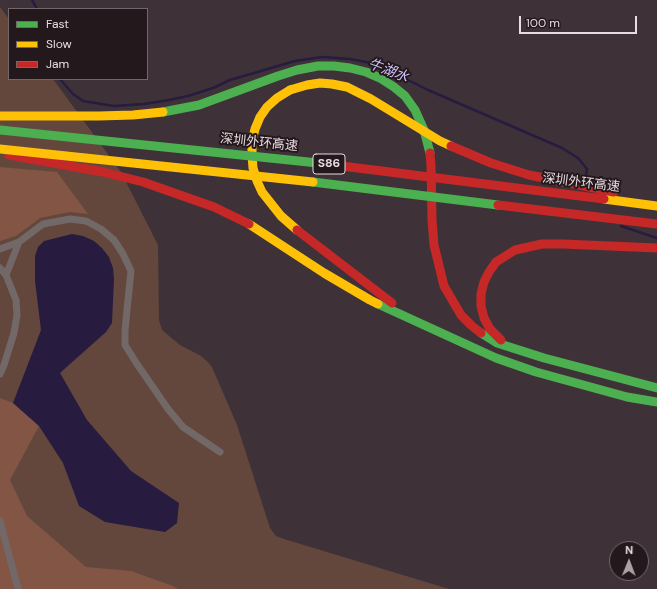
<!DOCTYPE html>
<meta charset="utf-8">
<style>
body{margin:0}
#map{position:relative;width:657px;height:589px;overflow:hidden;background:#3e3238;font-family:"DM Sans",sans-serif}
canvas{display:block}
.legend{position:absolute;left:8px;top:8px;width:140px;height:72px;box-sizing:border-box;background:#23191d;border:1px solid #73676b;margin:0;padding:5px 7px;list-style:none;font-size:12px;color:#eadbe1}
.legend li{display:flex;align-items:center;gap:8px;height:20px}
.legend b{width:20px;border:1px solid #73676b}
.north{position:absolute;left:609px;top:541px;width:40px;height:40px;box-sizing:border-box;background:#23191d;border:1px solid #73676b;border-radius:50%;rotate:1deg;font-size:11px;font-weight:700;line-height:16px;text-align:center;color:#eadbe1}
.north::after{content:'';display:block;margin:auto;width:14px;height:18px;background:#aea0a6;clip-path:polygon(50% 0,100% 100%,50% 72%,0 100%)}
.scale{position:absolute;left:519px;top:16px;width:118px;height:18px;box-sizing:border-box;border:2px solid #eadbe1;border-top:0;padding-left:5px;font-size:12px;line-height:14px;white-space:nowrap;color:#eadbe1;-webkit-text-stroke:3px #23191d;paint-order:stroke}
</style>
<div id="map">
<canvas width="657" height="589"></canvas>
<ul class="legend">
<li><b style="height:5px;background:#4caf50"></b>Fast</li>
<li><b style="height:5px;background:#ffc107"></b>Slow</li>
<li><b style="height:5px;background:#c62828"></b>Jam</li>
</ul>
<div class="north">N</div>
<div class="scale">100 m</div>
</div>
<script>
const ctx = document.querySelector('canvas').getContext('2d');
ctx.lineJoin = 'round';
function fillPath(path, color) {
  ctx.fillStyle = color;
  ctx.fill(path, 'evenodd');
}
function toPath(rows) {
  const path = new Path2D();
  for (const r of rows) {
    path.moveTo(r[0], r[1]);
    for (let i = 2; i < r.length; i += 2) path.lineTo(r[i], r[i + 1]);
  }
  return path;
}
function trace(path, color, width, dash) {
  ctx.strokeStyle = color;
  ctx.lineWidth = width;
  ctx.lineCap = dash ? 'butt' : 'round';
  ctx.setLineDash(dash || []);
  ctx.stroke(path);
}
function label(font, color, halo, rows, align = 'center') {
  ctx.font = font + ' "DM Sans","Noto Sans SC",sans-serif';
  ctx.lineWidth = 4;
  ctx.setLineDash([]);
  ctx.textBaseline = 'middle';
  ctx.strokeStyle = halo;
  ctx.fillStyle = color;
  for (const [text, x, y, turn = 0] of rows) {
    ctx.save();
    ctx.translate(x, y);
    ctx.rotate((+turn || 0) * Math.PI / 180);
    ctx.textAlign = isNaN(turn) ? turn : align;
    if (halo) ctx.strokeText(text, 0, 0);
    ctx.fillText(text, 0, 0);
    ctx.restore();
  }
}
fillPath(toPath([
 [0,7,9,19,9,79,53,79,121,172,158,245,159,320,162,330,180,345,201,356,208,362,212,367,237,425,270,528,276,536,284,539,449,589,0,589]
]), '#63473c');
fillPath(toPath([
 [0,167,57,172,88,214,70,212,40,218,16,236,0,241],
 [0,398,13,403,39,426,10,480,27,516,86,567,131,571,173,586,178,589,0,589]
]), '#825544');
fillPath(toPath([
 [72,234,83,236,94,241,102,248,109,257,113,268,114,279,112,323,106,332,60,373,87,420,131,471,179,503,177,523,165,532,105,522,79,506,63,463,39,426,13,403,41,330,35,281,35,256,38,247,44,241]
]), '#281b40');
trace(toPath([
 [32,0,37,9],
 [60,79,73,94,83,101,114,106,144,104,169,100,188,96,213,88,230,80,295,61,322,57,350,59,376,64,428,90,562,148,578,158,587,169,585,181],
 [621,226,657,238]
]), '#281b40', 2.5);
trace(toPath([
 [0,249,19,242,43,224,70,219,86,221,101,229,114,240,123,254,131,271,127,310,125,331,125,345,137,364,168,409,183,427,220,452],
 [0,268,6,275,16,300,17,315,14,333,4,365,0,374],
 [6,275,19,242],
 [0,521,18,589]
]), '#726868', 7);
trace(toPath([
 [163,112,199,105,278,76,297,70,318,66,334,66,350,68,366,72,380,78,394,87,405,96,415,110,424,130,430,153],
 [378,304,496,358,536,372,627,397,657,402],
 [481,333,497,343,544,358,657,388]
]), '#4caf50', 9);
trace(toPath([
 [290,90,277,98,267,107,260,117,255,129,252,141,252,155,253,168,257,181,262,192,281,216,297,230],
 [0,116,99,116,133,115,163,112],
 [249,224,324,273,370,300,378,304]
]), '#ffc107', 9);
trace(toPath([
 [430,153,431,166,432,220,434,245,444,286,461,315,472,326,481,333],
 [9,155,103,172,143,182,214,207,249,224],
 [297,230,392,303],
 [501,340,490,329,484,318,481,306,481,294,484,282,489,272,496,262,515,250,542,244,563,244,657,248]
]), '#c62828', 9);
trace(toPath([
 [0,130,318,163],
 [313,182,498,205]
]), '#4caf50', 9);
trace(toPath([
 [290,90,307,85,320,83,332,84,347,87,371,99,440,141,451,146],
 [0,149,313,182],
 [604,199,657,206]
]), '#ffc107', 9);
trace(toPath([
 [451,146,491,163,529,175,614,192],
 [318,163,604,199],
 [498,205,657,224]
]), '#c62828', 9);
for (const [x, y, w] of [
 [329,164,32]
]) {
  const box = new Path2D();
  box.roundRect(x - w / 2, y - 10, w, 20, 3);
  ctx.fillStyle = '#23191d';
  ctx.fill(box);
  trace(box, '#eadbe1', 1);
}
label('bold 12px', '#eadbe1', null, [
 ["S86",329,164]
]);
label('13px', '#eadbe1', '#23191d', [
 ["深圳外环高速",259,143,6],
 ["深圳外环高速",581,183,7]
]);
label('italic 14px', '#cfc0fb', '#23191d', [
 ["牛湖水",388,71,21]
]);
</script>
